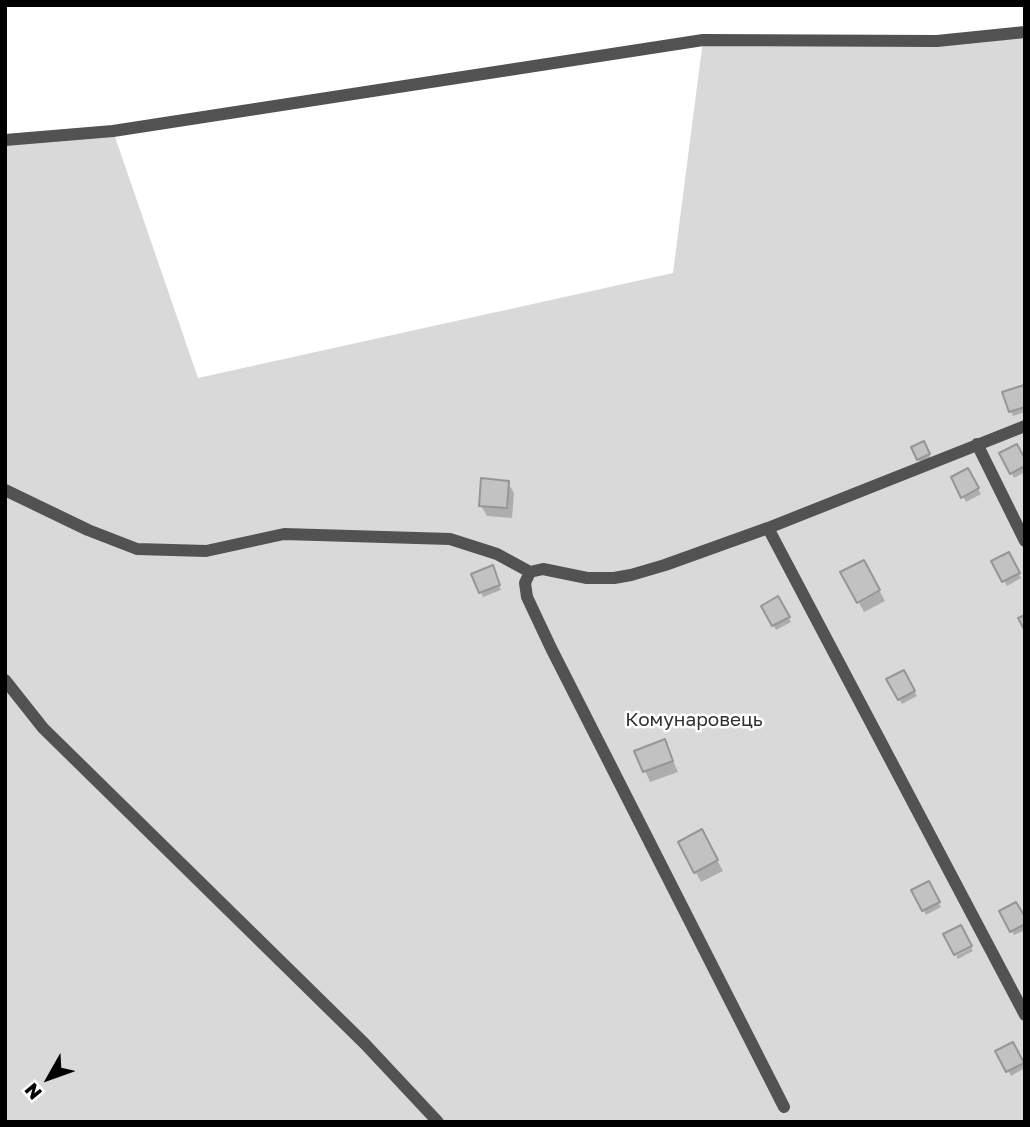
<!DOCTYPE html>
<meta charset="utf-8">
<style>
body{margin:0}
#map{position:relative;width:1030px;height:1127px;overflow:hidden;background:#fff;font-family:"Golos Text",sans-serif}
canvas{display:block}
.frame{position:absolute;inset:0;border:7px solid #000;pointer-events:none}
.north{position:absolute;left:14px;top:1043px;width:70px;height:70px;-webkit-text-stroke:5px #fff;paint-order:stroke;rotate:230deg;font-size:19px;font-weight:700;line-height:28px;text-align:center;color:#000}
.north::after{content:'';display:block;margin:auto;width:24px;height:32px;background:#000;clip-path:polygon(50% 0,100% 100%,50% 72%,0 100%)}
</style>
<div id="map">
<canvas width="1030" height="1127"></canvas>
<div class="frame"></div>
<div class="north">N</div>
</div>
<script>
const ctx = document.querySelector('canvas').getContext('2d');
ctx.lineJoin = 'round';
function fillPath(path, color) {
  ctx.fillStyle = color;
  ctx.fill(path, 'evenodd');
}
function toPath(rows) {
  const path = new Path2D();
  for (const r of rows) {
    path.moveTo(r[0], r[1]);
    for (let i = 2; i < r.length; i += 2) path.lineTo(r[i], r[i + 1]);
  }
  return path;
}
function trace(path, color, width, dash) {
  ctx.strokeStyle = color;
  ctx.lineWidth = width;
  ctx.lineCap = dash ? 'butt' : 'round';
  ctx.setLineDash(dash || []);
  ctx.stroke(path);
}
function label(font, color, halo, rows, align = 'center') {
  ctx.font = font + ' "Golos Text",sans-serif';
  ctx.lineWidth = 5;
  ctx.setLineDash([]);
  ctx.textBaseline = 'middle';
  ctx.strokeStyle = halo;
  ctx.fillStyle = color;
  for (const [text, x, y, turn = 0] of rows) {
    ctx.save();
    ctx.translate(x, y);
    ctx.rotate((+turn || 0) * Math.PI / 180);
    ctx.textAlign = isNaN(turn) ? turn : align;
    if (halo) ctx.strokeText(text, 0, 0);
    ctx.fillText(text, 0, 0);
    ctx.restore();
  }
}
fillPath(toPath([
 [1025,32,1025,1122,5,1122,5,140,113,131,198,378,673,273,703,40,937,41]
]), '#d9d9d9');
fillPath(toPath([
 [1023,387,1025,412,1013,416,1011,411],
 [923,444,931,459,921,464,913,448],
 [1001,454,1025,462,1025,472,1014,478],
 [968,470,981,494,966,502,953,478],
 [508,483,514,493,512,518,487,516,481,506],
 [1008,554,1021,578,1007,586,994,562],
 [864,562,885,601,864,612,843,573],
 [494,572,501,590,483,597,481,592],
 [778,599,791,622,776,630,763,606],
 [904,672,917,696,902,704,889,680],
 [665,742,678,772,650,782,637,752],
 [707,842,723,871,701,882,680,843],
 [928,883,941,907,926,915,913,891],
 [1001,912,1025,920,1025,930,1014,935],
 [971,948,973,951,958,959,956,956],
 [1012,1044,1025,1068,1011,1076,998,1052]
]), '#0003');
const building = toPath([
 [1024,385,1025,407,1009,412,1002,392,1024,385],
 [924,441,930,454,917,460,911,447,924,441],
 [1017,444,1025,459,1025,466,1010,474,999,453,1017,444],
 [968,468,979,488,961,498,951,477,968,468],
 [481,478,509,481,507,508,479,506,481,478],
 [1009,552,1020,573,1002,582,991,561,1009,552],
 [864,560,880,590,857,603,840,572,864,560],
 [493,565,500,585,479,593,471,574,493,565],
 [778,596,790,617,772,626,761,606,778,596],
 [1025,615,1025,631,1018,618,1025,615],
 [904,670,915,691,898,700,886,679,904,670],
 [665,739,673,761,643,772,634,751,665,739],
 [702,829,718,860,694,873,678,842,702,829],
 [929,881,940,902,922,911,911,890,929,881],
 [1016,902,1025,917,1025,924,1010,932,999,911,1016,902],
 [961,925,972,946,954,955,943,934,961,925],
 [1013,1042,1024,1063,1006,1072,995,1051,1013,1042]
]);
fillPath(building, '#c2c2c2');
trace(building, '#969696', 2);
trace(toPath([
 [5,140,113,131,703,40,937,41,1025,32],
 [977,444,1025,541],
 [5,490,88,530,137,549,206,551,284,534,450,539,497,554,530,572,543,569,587,578,614,578,631,575,665,565,768,528,1025,426],
 [768,528,1025,1015],
 [530,572,525,583,527,597,551,648,784,1107],
 [5,680,43,728,365,1044,438,1122]
]), '#525252', 12);
label('19px', '#303030', '#fff', [
 ["Комунаровець",694,720]
]);
</script>
